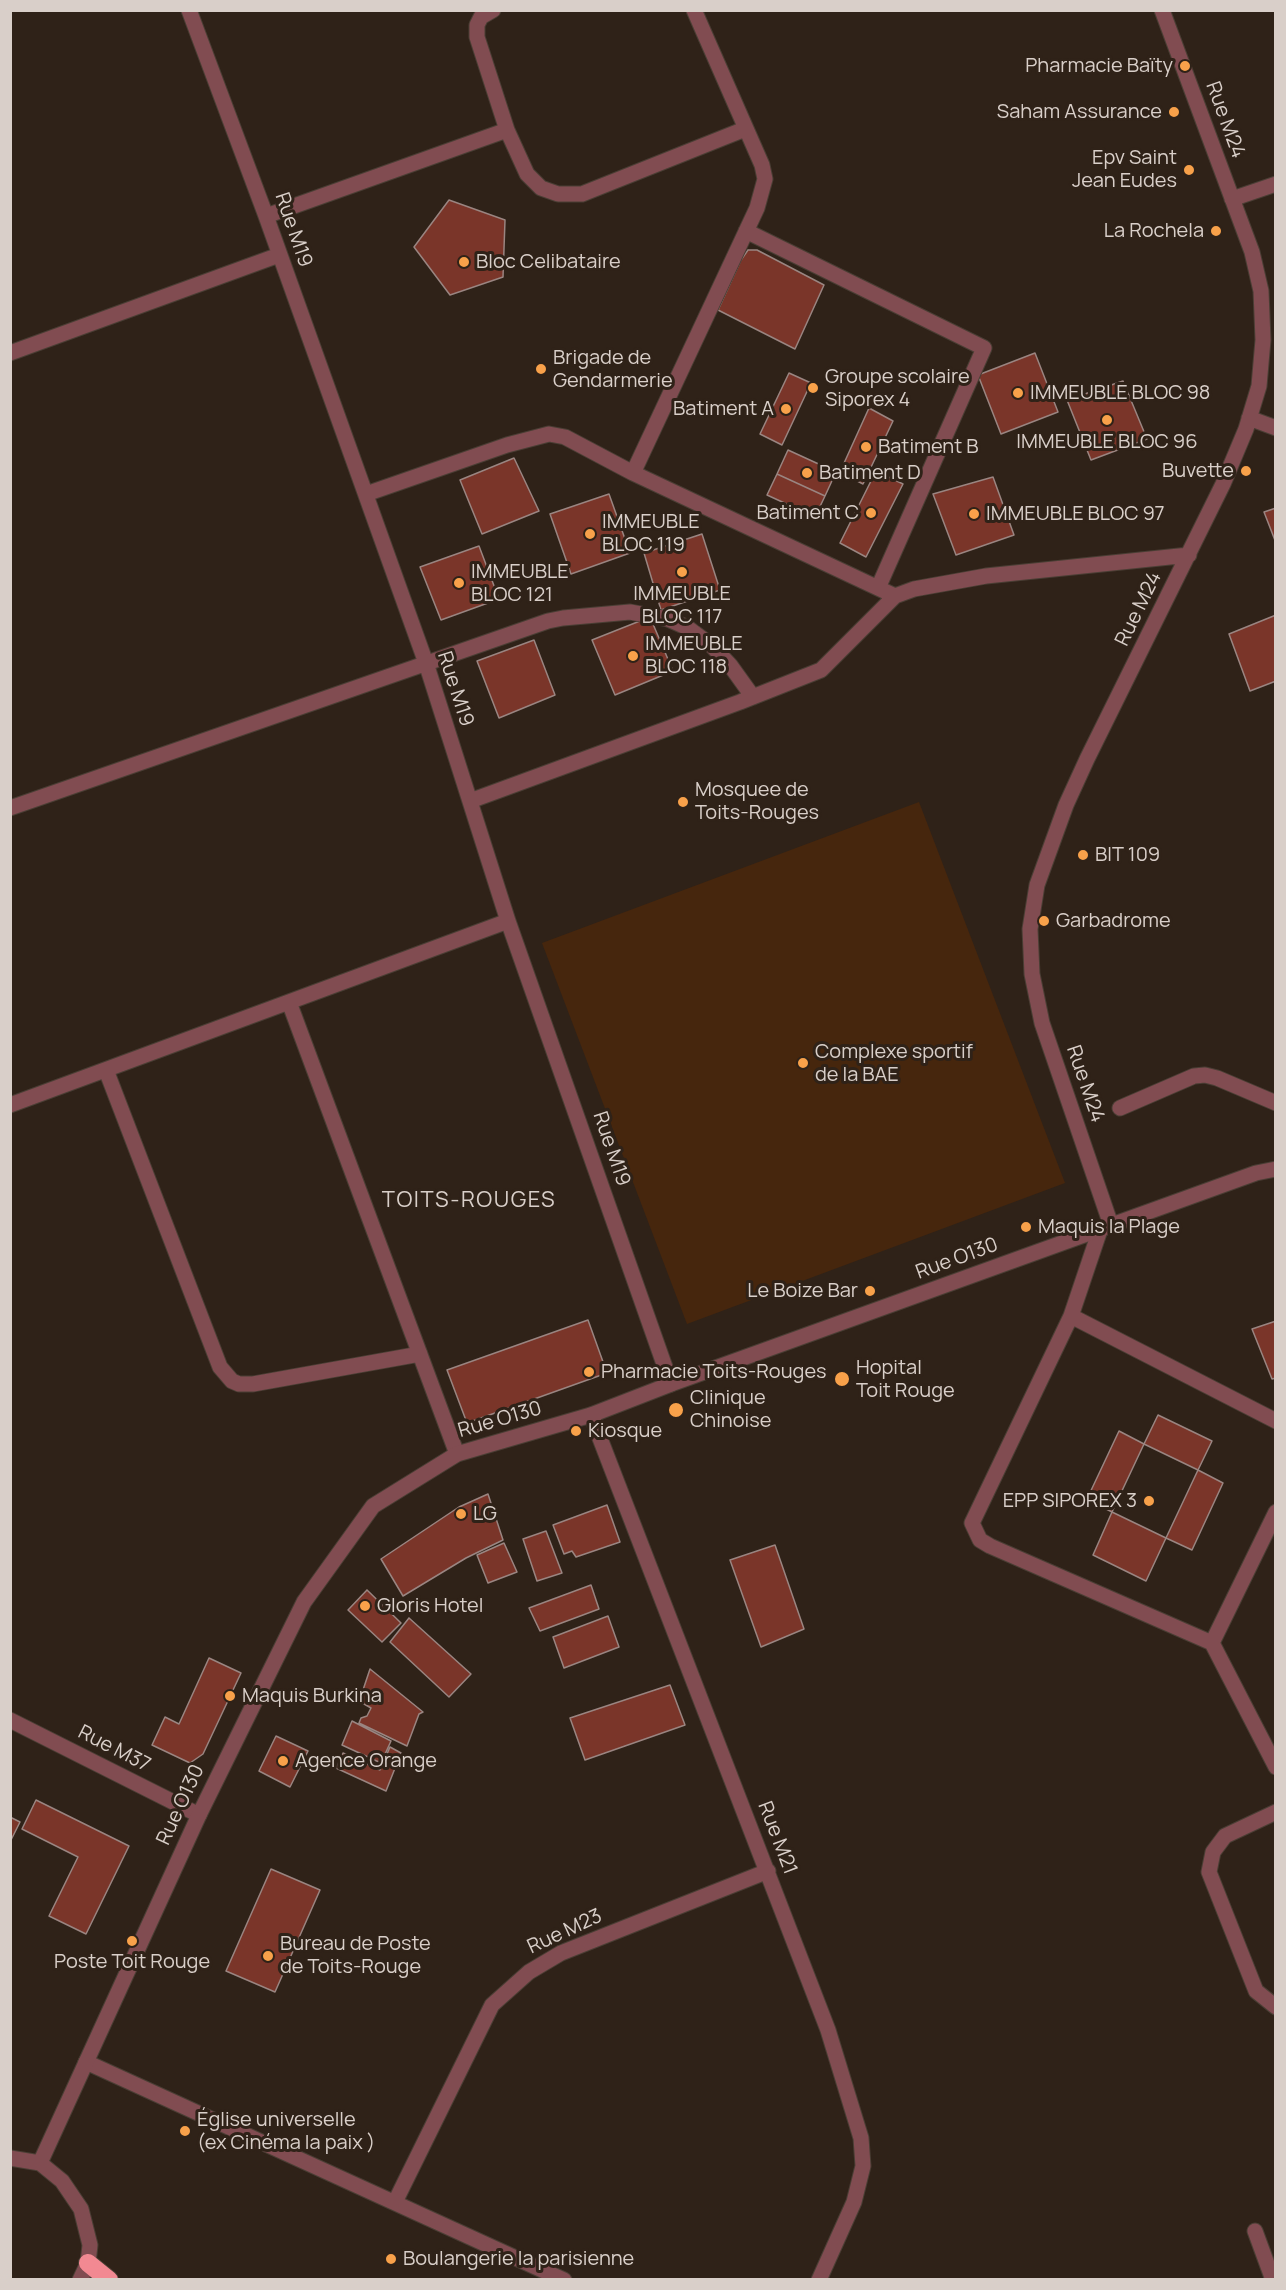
<!DOCTYPE html>
<meta charset="utf-8">
<style>
body{margin:0}
#map{position:relative;width:1286px;height:2290px;overflow:hidden;background:#2f2218;font-family:Manrope,sans-serif}
canvas{display:block}
.frame{position:absolute;inset:0;border:12px solid #d9cfc9;pointer-events:none}
</style>
<div id="map">
<canvas width="1286" height="2290"></canvas>
<div class="frame"></div>
</div>
<script>
const ctx = document.querySelector('canvas').getContext('2d');
ctx.lineJoin = 'round';
function fillPath(path, color) {
  ctx.fillStyle = color;
  ctx.fill(path, 'evenodd');
}
function toPath(rows) {
  const path = new Path2D();
  for (const r of rows) {
    path.moveTo(r[0], r[1]);
    for (let i = 2; i < r.length; i += 2) path.lineTo(r[i], r[i + 1]);
  }
  return path;
}
function trace(path, color, width, dash) {
  ctx.strokeStyle = color;
  ctx.lineWidth = width;
  ctx.lineCap = dash ? 'butt' : 'round';
  ctx.setLineDash(dash || []);
  ctx.stroke(path);
}
function label(font, color, halo, rows, align = 'center') {
  ctx.font = font + ' Manrope,sans-serif';
  ctx.lineWidth = 6;
  ctx.setLineDash([]);
  ctx.textBaseline = 'middle';
  ctx.strokeStyle = halo;
  ctx.fillStyle = color;
  for (const [text, x, y, turn = 0] of rows) {
    ctx.save();
    ctx.translate(x, y);
    ctx.rotate((+turn || 0) * Math.PI / 180);
    ctx.textAlign = isNaN(turn) ? turn : align;
    if (halo) ctx.strokeText(text, 0, 0);
    ctx.fillText(text, 0, 0);
    ctx.restore();
  }
}
fillPath(toPath([
 [919,802,1065,1183,687,1324,542,943]
]), '#46260d');
const building = toPath([
 [449,200,505,220,503,277,450,295,414,247,449,200],
 [748,250,757,250,824,285,795,349,718,310,741,260,748,250],
 [1035,353,1058,412,1001,434,978,375,1035,353],
 [789,373,811,383,782,445,760,434,789,373],
 [1123,381,1147,439,1091,460,1067,400,1123,381],
 [869,408,893,421,863,484,840,472,869,408],
 [788,450,836,472,825,496,777,474,788,450],
 [514,458,539,511,482,534,460,480,514,458],
 [876,471,903,484,866,557,840,543,876,471],
 [777,474,825,496,815,517,767,495,777,474],
 [993,477,1014,535,956,555,933,494,993,477],
 [609,494,630,553,571,574,550,514,609,494],
 [1276,508,1276,543,1264,512,1276,508],
 [702,534,720,590,661,610,644,553,702,534],
 [479,546,499,599,441,620,420,567,479,546],
 [1276,615,1276,681,1250,691,1229,634,1276,615],
 [650,617,673,671,615,695,592,640,650,617],
 [534,640,555,695,499,718,477,661,534,640],
 [588,1320,607,1373,467,1423,447,1370,588,1320],
 [1276,1321,1276,1378,1272,1379,1252,1329,1276,1321],
 [1158,1415,1212,1441,1198,1470,1144,1444,1158,1415],
 [1119,1431,1144,1444,1112,1512,1087,1499,1119,1431],
 [1198,1470,1223,1483,1192,1550,1166,1538,1198,1470],
 [488,1494,503,1540,466,1558,403,1596,381,1559,459,1507,488,1494],
 [607,1505,620,1542,576,1557,572,1551,564,1554,553,1525,607,1505],
 [1112,1512,1166,1538,1146,1581,1093,1555,1112,1512],
 [546,1531,562,1573,537,1581,523,1539,546,1531],
 [504,1543,517,1572,488,1583,477,1555,504,1543],
 [775,1545,804,1629,761,1647,730,1560,775,1545],
 [591,1585,599,1609,540,1631,529,1608,591,1585],
 [367,1590,401,1623,382,1642,348,1610,367,1590],
 [608,1616,619,1647,564,1668,553,1637,608,1616],
 [409,1618,471,1674,449,1697,390,1642,409,1618],
 [209,1658,241,1673,203,1754,190,1763,152,1745,165,1717,179,1724,209,1658],
 [370,1669,423,1712,419,1714,407,1746,359,1723,361,1718,367,1716,371,1708,352,1697,357,1688,363,1690,370,1669],
 [670,1685,685,1725,585,1760,570,1718,670,1685],
 [352,1721,391,1741,381,1763,342,1745,352,1721],
 [276,1736,308,1751,290,1787,259,1771,276,1736],
 [390,1747,401,1753,386,1791,336,1768,343,1753,380,1770,390,1747],
 [36,1800,129,1846,86,1934,49,1916,78,1857,22,1829,36,1800],
 [10,1817,20,1822,10,1842,10,1817],
 [271,1869,320,1890,275,1992,226,1971,271,1869]
]);
fillPath(building, '#7a3529');
trace(building, '#9a8581', 1.5);
const minor = toPath([
 [189,10,266,216,426,663,508,921,671,1384],
 [493,10,481,17,477,25,477,37,507,130,527,174,541,188,558,194,582,194,745,129],
 [1232,199,1276,184],
 [266,216,507,130],
 [746,231,984,348,878,588],
 [10,353,279,255],
 [1249,418,1276,428],
 [633,473,757,208,765,179,762,165,694,10],
 [366,494,507,445,549,434,565,437,633,473,895,596],
 [470,801,740,702,821,670,895,596,914,589,986,576,1189,555],
 [10,808,548,621,563,618,630,612,668,619,688,628,712,646,730,665,753,697],
 [289,1002,457,1454],
 [106,1070,220,1367,232,1381,239,1384,253,1384,420,1354],
 [10,1105,508,921],
 [1120,1108,1194,1076,1205,1075,1217,1078,1276,1103],
 [1111,1225,1042,1023,1032,974,1030,929,1037,885,1066,805,1087,759,1223,484,1246,429,1259,386,1263,340,1261,291,1252,252,1162,10],
 [1071,1316,1100,1230],
 [591,1415,828,2030,861,2138,863,2166,854,2202,819,2280],
 [1276,1421,1071,1316,972,1523,980,1540,990,1546,1212,1643,1276,1512],
 [1212,1643,1276,1767],
 [10,1720,199,1815],
 [1276,1812,1225,1836,1213,1852,1209,1872,1256,1991,1276,2007],
 [86,2062,564,2280],
 [395,2202,492,2005,529,1972,561,1953,768,1871],
 [1255,2231,1273,2280]
]);
const tertiary = toPath([
 [10,2158,40,2163,62,2181,81,2209,90,2245,88,2263,80,2280],
 [40,2163,199,1815,304,1602,373,1506,457,1454,591,1415,671,1384,1256,1173,1276,1169]
]);
const motorway = toPath([
 [88,2263,109,2280]
]);
trace(minor, '#4a3e34', 17);
trace(tertiary, '#4a3e34', 17);
trace(motorway, '#4a3e34', 20);
trace(minor, '#814c51', 15);
trace(tertiary, '#814c51', 15);
trace(motorway, '#f28992', 18);
for (const [x, y, r, color] of [
 [1185,66,6,"#f8a14a"],
 [1174,112,6,"#f8a14a"],
 [1189,170,6,"#f8a14a"],
 [1216,231,6,"#f8a14a"],
 [464,262,6,"#f8a14a"],
 [541,369,6,"#f8a14a"],
 [813,388,6,"#f8a14a"],
 [1018,393,6,"#f8a14a"],
 [786,409,6,"#f8a14a"],
 [1107,420,6,"#f8a14a"],
 [866,447,6,"#f8a14a"],
 [1246,471,6,"#f8a14a"],
 [807,473,6,"#f8a14a"],
 [871,513,6,"#f8a14a"],
 [974,514,6,"#f8a14a"],
 [590,534,6,"#f8a14a"],
 [682,572,6,"#f8a14a"],
 [459,583,6,"#f8a14a"],
 [633,656,6,"#f8a14a"],
 [683,802,6,"#f8a14a"],
 [1083,855,6,"#f8a14a"],
 [1044,921,6,"#f8a14a"],
 [803,1063,6,"#f8a14a"],
 [1026,1227,6,"#f8a14a"],
 [870,1291,6,"#f8a14a"],
 [589,1372,6,"#f8a14a"],
 [842,1379,8,"#f8a14a"],
 [676,1410,8,"#f8a14a"],
 [576,1431,6,"#f8a14a"],
 [1149,1501,6,"#f8a14a"],
 [461,1514,6,"#f8a14a"],
 [365,1606,6,"#f8a14a"],
 [230,1696,6,"#f8a14a"],
 [283,1761,6,"#f8a14a"],
 [132,1941,6,"#f8a14a"],
 [268,1956,6,"#f8a14a"],
 [185,2131,6,"#f8a14a"],
 [391,2259,6,"#f8a14a"]
]) {
  const dot = new Path2D();
  dot.arc(x, y, r, 0, 2 * Math.PI);
  ctx.fillStyle = color;
  ctx.fill(dot);
  trace(dot, '#2f2218', 2);
}
label('20px', '#d9cfc9', '#2f2218', [
 ["Pharmacie Baïty",1173,66,"right"],
 ["Saham Assurance",1162,112,"right"],
 ["Epv Saint",1177,158,"right"],
 ["Jean Eudes",1177,181,"right"],
 ["La Rochela",1204,231,"right"],
 ["Bloc Celibataire",476,262],
 ["Brigade de",553,358],
 ["Gendarmerie",553,381],
 ["Groupe scolaire",825,377],
 ["Siporex 4",825,400],
 ["IMMEUBLE BLOC 98",1030,393],
 ["Batiment A",774,409,"right"],
 ["IMMEUBLE BLOC 96",1107,442,"center"],
 ["Batiment B",878,447],
 ["Buvette",1234,471,"right"],
 ["Batiment D",819,473],
 ["Batiment C",859,513,"right"],
 ["IMMEUBLE BLOC 97",986,514],
 ["IMMEUBLE",602,522],
 ["BLOC 119",602,545],
 ["IMMEUBLE",471,572],
 ["BLOC 121",471,595],
 ["IMMEUBLE",682,594,"center"],
 ["BLOC 117",682,617,"center"],
 ["IMMEUBLE",645,644],
 ["BLOC 118",645,667],
 ["Mosquee de",695,790],
 ["Toits-Rouges",695,813],
 ["BIT 109",1095,855],
 ["Garbadrome",1056,921],
 ["Complexe sportif",815,1052],
 ["de la BAE",815,1075],
 ["Maquis la Plage",1038,1227],
 ["Le Boize Bar",858,1291,"right"],
 ["Hopital",856,1368],
 ["Toit Rouge",856,1391],
 ["Pharmacie Toits-Rouges",601,1372],
 ["Clinique",690,1398],
 ["Chinoise",690,1421],
 ["Kiosque",588,1431],
 ["EPP SIPOREX 3",1137,1501,"right"],
 ["LG",473,1514],
 ["Gloris Hotel",377,1606],
 ["Maquis Burkina",242,1696],
 ["Agence Orange",295,1761],
 ["Bureau de Poste",280,1944],
 ["de Toits-Rouge",280,1967],
 ["Poste Toit Rouge",132,1962,"center"],
 ["Église universelle",197,2120],
 ["(ex Cinéma la paix )",197,2143],
 ["Boulangerie la parisienne",403,2259]
], 'left');
label('20px', '#d9cfc9', '#2f2218', [
 ["Rue M24",1225,120,70],
 ["Rue M19",293,230,71],
 ["Rue M24",1139,609,-64],
 ["Rue M19",455,689,72],
 ["Rue M24",1085,1084,71],
 ["Rue M19",611,1149,71],
 ["Rue O130",957,1259,-20],
 ["Rue O130",500,1420,-16],
 ["Rue M37",114,1749,27],
 ["Rue O130",181,1805,-65],
 ["Rue M21",777,1838,69],
 ["Rue M23",565,1932,-25]
]);
ctx.letterSpacing = '1.5px';
label('22px', '#d9cfc9', '#2f2218', [
 ["TOITS-ROUGES",469,1201]
]);
ctx.letterSpacing = '0px';
</script>
